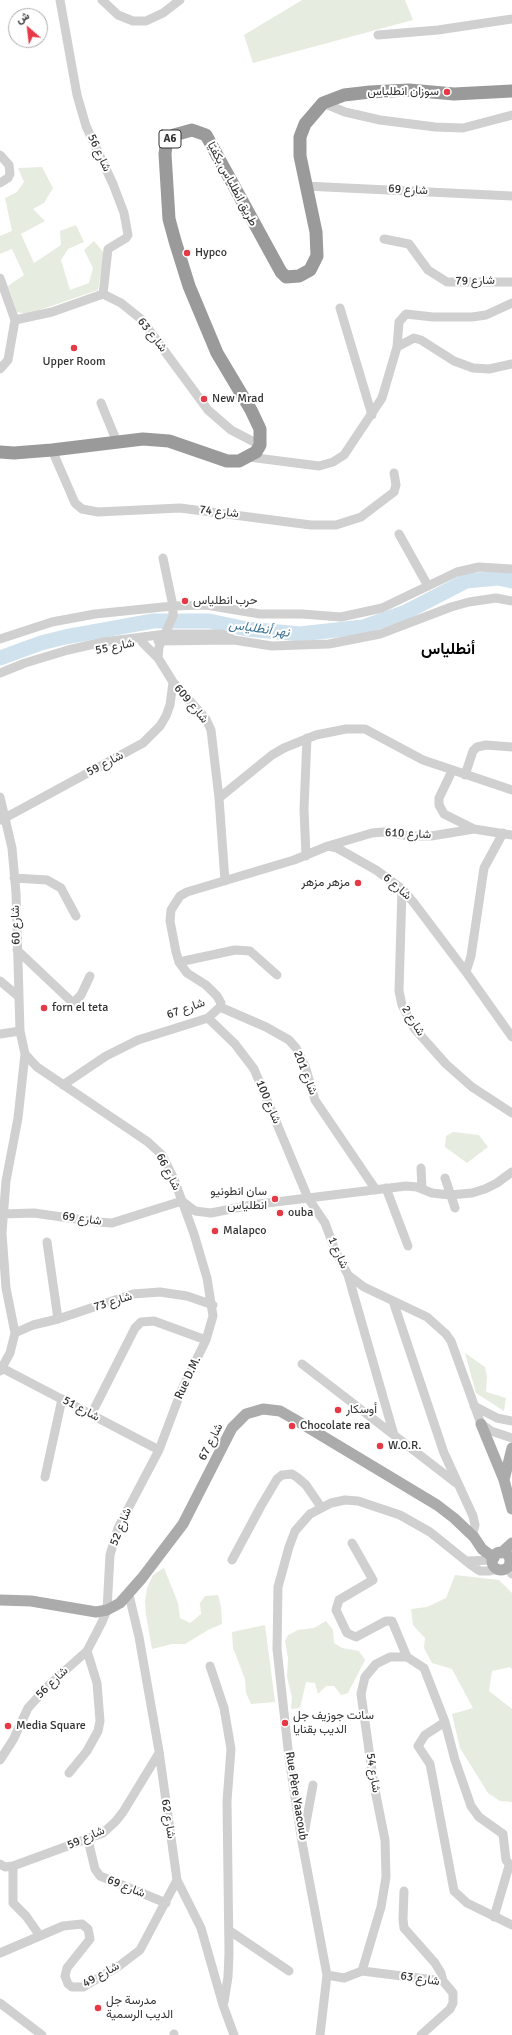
<!DOCTYPE html>
<meta charset="utf-8">
<style>
body{margin:0}
#map{position:relative;width:512px;height:2035px;overflow:hidden;background:#fff;font-family:Signika,Vazirmatn,sans-serif}
canvas{display:block}
.north{position:absolute;left:8px;top:8px;width:40px;height:40px;box-sizing:border-box;background:#fff;border:1px solid #adadad;border-radius:50%;rotate:332deg;font-size:11px;font-weight:700;line-height:16px;text-align:center;color:#333}
.north::after{content:'';display:block;margin:auto;width:14px;height:18px;background:#e63946;clip-path:polygon(50% 0,100% 100%,50% 72%,0 100%)}
</style>
<div id="map">
<canvas width="512" height="2035"></canvas>
<div class="north">ش</div>
</div>
<script>
const ctx = document.querySelector('canvas').getContext('2d');
ctx.lineJoin = 'round';
function fillPath(path, color) {
  ctx.fillStyle = color;
  ctx.fill(path, 'evenodd');
}
function toPath(rows) {
  const path = new Path2D();
  for (const r of rows) {
    if (r.length === 3) {
      path.moveTo(r[0] + r[2], r[1]);
      path.arc(r[0], r[1], r[2], 0, 2 * Math.PI);
      continue;
    }
    path.moveTo(r[0], r[1]);
    for (let i = 2; i < r.length; i += 2) path.lineTo(r[i], r[i + 1]);
  }
  return path;
}
function trace(path, color, width, dash) {
  ctx.strokeStyle = color;
  ctx.lineWidth = width;
  ctx.lineCap = dash ? 'butt' : 'round';
  ctx.setLineDash(dash || []);
  ctx.stroke(path);
}
function label(font, color, halo, rows, align = 'center') {
  ctx.font = font + ' Signika,Vazirmatn,sans-serif';
  ctx.lineWidth = 4;
  ctx.setLineDash([]);
  ctx.textBaseline = 'middle';
  ctx.strokeStyle = halo;
  ctx.fillStyle = color;
  for (const [text, x, y, turn = 0] of rows) {
    ctx.save();
    ctx.translate(x, y);
    ctx.rotate((+turn || 0) * Math.PI / 180);
    ctx.textAlign = isNaN(turn) ? turn : align;
    if (halo) ctx.strokeText(text, 0, 0);
    ctx.fillText(text, 0, 0);
    ctx.restore();
  }
}
fillPath(toPath([
 [302,0,405,0,413,20,253,63,244,35],
 [42,167,53,188,44,203,33,209,45,221,21,234,34,263,61,245,60,231,76,225,84,242,68,249,61,260,70,290,89,283,93,268,84,250,94,241,104,253,98,290,28,314,17,312,8,286,24,275,12,249,0,254,0,236,12,231,5,198,17,192,24,182,18,168],
 [453,1132,479,1135,488,1147,467,1163,445,1147,446,1136],
 [465,1353,485,1367,487,1377,486,1392,506,1398,504,1411,476,1393],
 [164,1568,178,1603,180,1618,190,1623,201,1614,200,1603,205,1596,218,1595,221,1607,222,1624,208,1630,185,1644,172,1644,152,1649,146,1615,145,1602,147,1588,153,1575],
 [455,1575,499,1580,512,1593,512,1669,510,1667,492,1671,489,1691,512,1709,512,1802,500,1801,488,1793,460,1748,452,1714,473,1708,452,1669,432,1663,424,1648,425,1638,413,1625,411,1609,427,1607,446,1598],
 [326,1621,333,1630,334,1643,342,1648,359,1651,365,1660,348,1693,341,1695,334,1686,326,1686,318,1694,315,1683,306,1682,300,1708,291,1709,292,1697,287,1677,288,1658,285,1641,288,1635,298,1630,314,1628],
 [265,1625,275,1702,251,1704,246,1693,245,1679,233,1648,232,1632]
]), '#e6ecdf');
trace(toPath([
 [0,658,41,643,65,637,153,621,209,621,247,629,300,634,363,627,406,612,466,581,498,578,512,581]
]), '#cfe2ee', 15);
trace(toPath([
 [60,0,77,95,86,126,113,184,124,213,128,235,126,238,108,249,103,294],
 [102,0,118,15,133,21,146,21,163,13,180,0],
 [378,35,438,30,512,19],
 [323,103,345,112,380,120,435,127,463,128,512,115],
 [0,155,9,165,10,174,8,178,0,183],
 [305,186,512,196],
 [384,239,409,244,428,270,447,282,512,282],
 [0,278,15,320,8,360,0,369],
 [340,308,372,415],
 [15,320,52,312,103,294,121,303,141,319,208,410,231,430,260,445],
 [397,347,399,322,406,314,433,317,472,317,486,315,512,303],
 [101,403,117,442],
 [52,450,75,503,82,509,98,512,180,508,311,525,336,525,361,517,394,492,396,485,394,473],
 [249,457,319,466,333,462,344,455,382,398,397,347,414,338,421,340,454,361,473,368,489,369,512,364],
 [399,534,428,586],
 [163,558,173,606,173,616,159,647,158,658,173,682,206,719,211,730,219,798,225,881],
 [0,639,52,622,95,614,173,606,206,605,260,614,302,614,341,617,382,608,457,572,479,567,512,569],
 [158,641,234,640],
 [142,642,158,658],
 [0,673,25,663,68,650,103,642,166,634,222,634,234,640,272,646,329,644,380,634,451,607,469,602,496,598,512,601],
 [452,771,439,798,439,805,444,814,474,829],
 [465,775,473,751,477,747,486,745,512,747],
 [0,797,12,848,16,893,20,1031,25,1054,18,1118,6,1181,2,1233,6,1288,15,1333,10,1353,0,1371],
 [219,798,272,755,284,748,316,735,346,729,365,729,423,760,512,790],
 [1,820,143,743,160,726,166,716,170,705,173,682],
 [328,846,337,848,376,870,402,889,414,903,466,972,512,1037],
 [306,856,304,809,307,738],
 [14,878,47,880,61,888,76,916],
 [402,889,399,991,402,1005,414,1028,446,1064,472,1087,512,1113],
 [17,950,73,1003,81,995,90,976],
 [179,962,235,950,250,951,277,975],
 [466,972,471,956,484,868,503,833],
 [0,981,18,996],
 [220,1007,266,1027,289,1040,296,1048,305,1066,315,1100,376,1190],
 [208,1018,235,1044,254,1069,308,1198,325,1223,335,1250,348,1275,364,1287,427,1317,446,1334,451,1341,481,1424,491,1431,512,1438],
 [0,1034,20,1031],
 [63,1085,106,1056,138,1040,208,1018,220,1007,221,1003,217,996,206,985,187,973,179,962,176,952,170,921,171,910,180,896,187,892,294,860,328,846,372,833,383,832,411,836,431,836,474,829,512,835],
 [421,1168,422,1189],
 [445,1178,455,1208],
 [386,1188,408,1246],
 [2,1214,34,1213,97,1222,112,1223,182,1201,195,1211,211,1213,251,1205,406,1186,417,1187,432,1193,450,1195,472,1193,485,1189,497,1183,512,1172],
 [47,1242,58,1319],
 [348,1275,394,1435],
 [393,1301,444,1453,473,1516,475,1525,472,1536],
 [15,1333,33,1325,58,1319,133,1294,160,1292,187,1296,213,1305],
 [302,1364,456,1483],
 [2,1368,159,1450],
 [474,1406,497,1418,512,1421],
 [91,1415,135,1328,141,1322,154,1321,206,1340],
 [45,1477,62,1399],
 [352,1543,373,1580,339,1600,336,1610,347,1633,356,1637,386,1621,392,1621,407,1657],
 [232,1560,261,1506,277,1479,282,1475,292,1474,298,1478,306,1485,321,1507],
 [467,1561,493,1560],
 [508,1567,512,1574],
 [129,1595,139,1637,159,1751,177,1880,201,1928,223,2005,234,2035],
 [210,1666,224,1708,231,1749,227,1801,229,1953,228,1977,224,2002],
 [445,1722,425,1735,418,1746,430,1764,454,1891,467,1903,512,1925],
 [0,1760,13,1740,28,1708,49,1685,87,1651,102,1622,107,1610,110,1555,118,1528,159,1450,182,1389,206,1340,213,1316,207,1278,194,1234,174,1179,162,1155,148,1142,37,1067,25,1054],
 [69,1773,87,1751,98,1731,100,1721,97,1683,87,1651],
 [304,1834,313,1785],
 [88,1840,95,1869,100,1876,166,1903],
 [0,1864,5,1867,13,1866,103,1833,116,1821,123,1812,159,1753],
 [13,1866,13,1903,26,1916,40,1936],
 [404,1891,403,1919,404,1928,435,1963,441,1973,443,1981],
 [494,1917,509,1866],
 [230,1931,289,1971],
 [0,1953,63,1926,82,1924,88,1929,90,1939,67,1968,65,1976,68,1984,72,1987,83,1987,119,1966,140,1950,177,1880],
 [362,1971,381,1907,386,1877,385,1840,374,1785,361,1694,365,1677,376,1664,390,1657,407,1657,424,1668,445,1722,455,1760,471,1806,479,1817,503,1834,506,1860,512,1868],
 [327,1975,344,1978,362,1971,443,1981,453,1993,453,2003,450,2009,421,2035],
 [0,2003,42,2035],
 [174,2035,174,2034],
 [320,2035,327,1975,302,1842,289,1758,277,1649,278,1587,289,1547,295,1531,310,1514,331,1503,345,1500,358,1501,400,1515,430,1532,471,1565,480,1571,490,1571,498,1569]
]), '#d0d0d0', 9);
trace(toPath([
 [481,1424,504,1480],
 [512,1448,504,1480,512,1509],
 [501,1561,9],
 [501,1553,512,1543],
 [0,1600,31,1601,96,1612,107,1610,120,1603,142,1578,183,1524,232,1428,246,1414,263,1409,280,1411,294,1419,437,1505,454,1518,474,1537,482,1549,494,1558]
]), '#ababab', 11);
trace(toPath([
 [0,452,14,453,52,450,143,439,169,441,227,461,239,461,256,452,260,445,260,429,251,410,217,353,189,286,175,241,169,219,165,154,166,145,174,135,192,130,206,135,281,272,286,277,299,276,310,270,317,256,316,232,300,156,300,137,305,124,323,103,344,95,370,92,409,90,454,94,512,91]
]), '#9a9a9a', 13);
for (const [x, y, r, color] of [
 [447,92,4,"#e63946"],
 [187,253,4,"#e63946"],
 [74,348,4,"#e63946"],
 [204,399,4,"#e63946"],
 [185,601,4,"#e63946"],
 [358,883,4,"#e63946"],
 [44,1008,4,"#e63946"],
 [275,1199,4,"#e63946"],
 [280,1213,4,"#e63946"],
 [215,1231,4,"#e63946"],
 [338,1410,4,"#e63946"],
 [292,1426,4,"#e63946"],
 [380,1446,4,"#e63946"],
 [285,1723,4,"#e63946"],
 [8,1726,4,"#e63946"],
 [98,2008,4,"#e63946"]
]) {
  const dot = new Path2D();
  dot.arc(x, y, r, 0, 2 * Math.PI);
  ctx.fillStyle = color;
  ctx.fill(dot);
  trace(dot, '#fff', 1.5);
}
for (const [x, y, w] of [
 [170,139,22]
]) {
  const box = new Path2D();
  box.roundRect(x - w / 2, y - 9, w, 18, 3);
  ctx.fillStyle = '#fff';
  ctx.fill(box);
  trace(box, '#333', 1);
}
label('bold 11px', '#333', null, [
 ["A6",170,139]
]);
label('12px', '#333', '#fff', [
 ["سوزان انطلياس",439,92,"right"],
 ["Hypco",195,253],
 ["Upper Room",74,362,"center"],
 ["New Mrad",212,399],
 ["حرب انطلياس",193,601],
 ["مزهر مزهر",350,883,"right"],
 ["forn el teta",52,1008],
 ["سان انطونيو",267,1192,"right"],
 ["انطلياس",267,1206,"right"],
 ["ouba",288,1213],
 ["Malapco",223,1231],
 ["أوسكار",346,1410],
 ["Chocolate rea",300,1426],
 ["W.O.R.",388,1446],
 ["سانت جوزيف جل",293,1716],
 ["الديب بقنايا",293,1730],
 ["Media Square",16,1726],
 ["مدرسة جل",106,2001],
 ["الديب الرسمية",106,2015]
], 'left');
label('12px', '#333', '#fff', [
 ["شارع 56",99,153,65],
 ["طريق انطلياس بكفيّا",232,184,62],
 ["شارع 69",408,190,3],
 ["شارع 79",475,281,-1],
 ["شارع 63",152,335,52],
 ["شارع 74",219,512,6],
 ["شارع 55",115,647,-11],
 ["شارع 609",191,704,50],
 ["شارع 59",105,764,-28],
 ["شارع 610",408,834,3],
 ["شارع 6",397,887,41],
 ["شارع 60",16,925,-91],
 ["شارع 67",186,1009,-19],
 ["شارع 2",413,1021,58],
 ["شارع 201",305,1073,69],
 ["شارع 100",268,1102,67],
 ["شارع 66",168,1172,63],
 ["شارع 69",82,1219,8],
 ["شارع 1",338,1253,66],
 ["شارع 73",113,1302,-17],
 ["Rue D.M.",188,1378,-65],
 ["شارع 51",81,1409,28],
 ["شارع 67",211,1442,-63],
 ["شارع 52",121,1527,-68],
 ["شارع 56",52,1683,-44],
 ["شارع 54",373,1773,81],
 ["Rue Père Yaacoub",296,1796,81],
 ["شارع 62",168,1819,81],
 ["شارع 59",86,1838,-24],
 ["شارع 69",126,1887,22],
 ["شارع 49",101,1975,-29],
 ["شارع 63",420,1979,9]
]);
label('italic 13px', '#3f7597', '#fff', [
 ["نهر أنطلياس",259,629,8]
]);
label('bold 16px', '#000', '#fff', [
 ["أنطلياس",448,650]
]);
</script>
